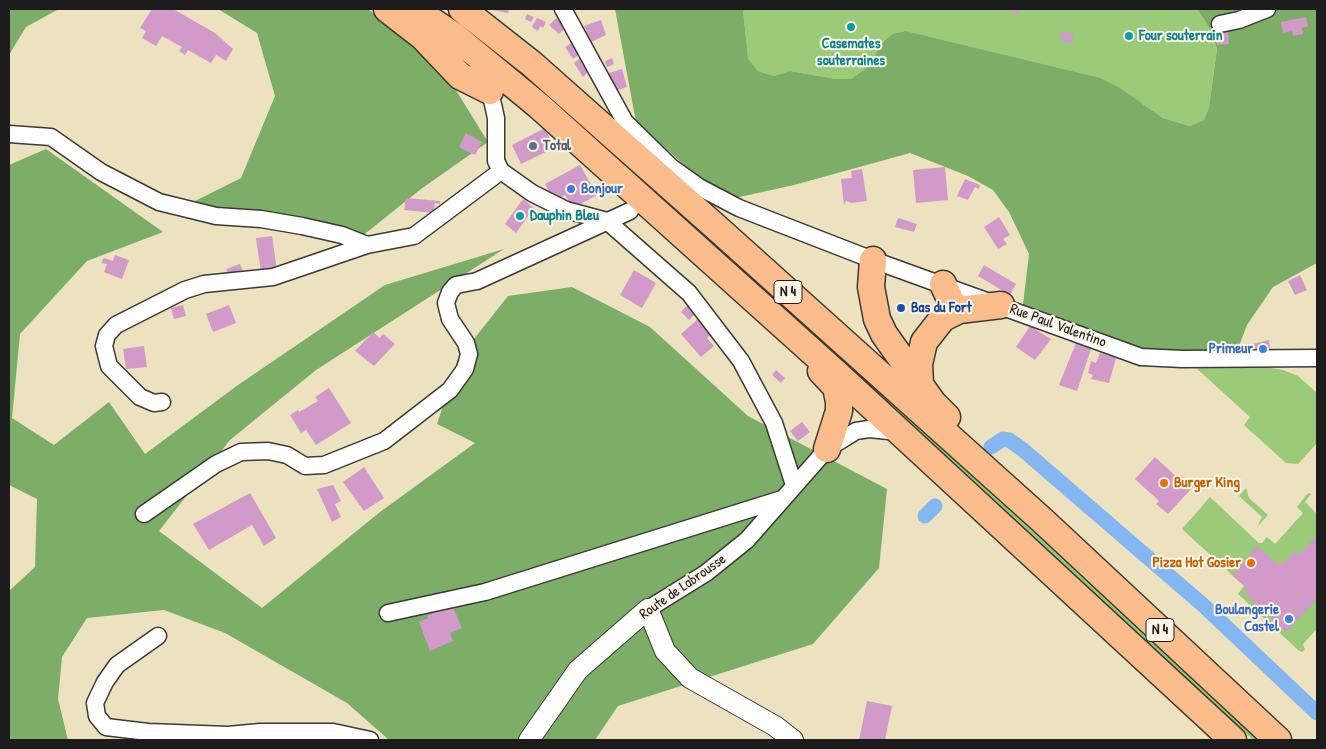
<!DOCTYPE html>
<style>
body{margin:0}
#map{position:relative;width:1326px;height:749px;overflow:hidden;background:#ece2c0;font-family:"Patrick Hand",sans-serif}
canvas{display:block}
.frame{position:absolute;inset:0;border:10px solid #1c1c1c;pointer-events:none}
</style>
<div id="map">
<canvas width="1326" height="749"></canvas>
<div class="frame"></div>
</div>
<script>
const ctx = document.querySelector('canvas').getContext('2d');
ctx.lineJoin = 'round';
function fillPath(path, color) {
  ctx.fillStyle = color;
  ctx.fill(path, 'evenodd');
}
function toPath(rows) {
  const path = new Path2D();
  for (const r of rows) {
    path.moveTo(r[0], r[1]);
    for (let i = 2; i < r.length; i += 2) path.lineTo(r[i], r[i + 1]);
  }
  return path;
}
function trace(path, color, width, dash) {
  ctx.strokeStyle = color;
  ctx.lineWidth = width;
  ctx.lineCap = dash ? 'butt' : 'round';
  ctx.setLineDash(dash || []);
  ctx.stroke(path);
}
function label(font, color, halo, rows, align = 'center') {
  ctx.font = font + ' "Patrick Hand",sans-serif';
  ctx.lineWidth = 4;
  ctx.setLineDash([]);
  ctx.textBaseline = 'middle';
  ctx.strokeStyle = halo;
  ctx.fillStyle = color;
  for (const [text, x, y, turn = 0] of rows) {
    ctx.save();
    ctx.translate(x, y);
    ctx.rotate((+turn || 0) * Math.PI / 180);
    ctx.textAlign = isNaN(turn) ? turn : align;
    if (halo) ctx.strokeText(text, 0, 0);
    ctx.fillText(text, 0, 0);
    ctx.restore();
  }
}
fillPath(toPath([
 [743,9,1197,9,1211,30,1217,49,1209,107,1204,120,1190,126,1163,118,1142,103,905,31,892,34,880,45,869,66,851,79,836,79,790,71,774,76,758,71,748,58],
 [634,171,939,442,1263,740,1253,740,1243,731],
 [1194,366,1265,367,1283,370,1298,376,1317,393,1317,443,1298,464,1286,463,1244,425,1250,417],
 [1246,488,1249,498,1268,515,1257,527,1262,517,1239,496],
 [1308,493,1311,494,1305,502,1317,514,1317,629,1303,644,1305,650,1302,652,1298,650,1238,594,1244,586,1182,529,1210,497,1259,543,1262,543,1267,537,1275,544,1303,513,1297,507]
]), '#9bca78');
fillPath(toPath([
 [9,9,59,9,26,27,9,55],
 [218,9,368,9,441,66,488,142,421,189,361,237,187,205,241,178,275,96,257,33],
 [615,9,743,9,748,58,758,71,774,76,790,71,836,79,851,79,869,66,880,45,892,34,905,31,1100,78,1120,88,1163,118,1190,126,1204,120,1209,107,1217,49,1211,30,1197,9,1237,9,1237,14,1251,9,1317,9,1317,263,1273,287,1247,325,1234,359,1168,358,1022,313,1029,254,1009,212,993,190,968,176,910,153,794,185,735,198,700,179,636,122],
 [46,149,163,232,87,261,20,334,12,418,54,445,109,402,145,454,238,385,385,285,504,249,316,370,230,440,159,531,262,608,380,512,475,443,437,424,458,359,508,296,572,287,650,327,748,416,887,489,879,568,813,644,618,706,595,740,389,740,347,703,225,633,164,610,87,618,62,657,58,699,68,740,9,740,9,591,35,567,37,499,9,485,9,165]
]), '#7cae68');
trace(toPath([
 [991,447,1003,439,1009,440,1022,449,1203,605,1317,713],
 [925,516,935,506]
]), '#84b6f1', 15);
fillPath(toPath([
 [152,9,173,9,215,33,233,49,226,61,216,55,211,63,188,50,185,55,179,51,182,47,162,36,156,46,142,38,146,31,140,28],
 [488,9,509,9,508,13],
 [1001,9,1020,9,1019,14],
 [527,14,534,17,531,22,525,19],
 [559,16,568,25,559,34,549,25],
 [1306,17,1308,26,1302,28,1303,34,1293,36,1292,31,1283,33,1281,22],
 [537,18,546,22,543,28,540,26,538,31,532,27],
 [601,20,606,35,591,42,584,26],
 [1062,31,1074,34,1071,43,1060,40],
 [1228,32,1229,44,1217,45,1216,33],
 [576,40,583,52,573,59,565,47],
 [584,55,589,67,586,69,588,72,583,77,574,63],
 [612,58,614,64,607,67,605,61],
 [622,69,627,87,612,92,606,74],
 [545,128,554,148,521,164,512,145],
 [466,133,482,142,475,155,459,147],
 [580,165,597,195,573,208,565,195,554,201,545,184],
 [945,167,948,200,916,203,913,170],
 [862,169,867,201,851,203,846,201,844,205,841,179,852,178,851,171],
 [965,179,980,185,979,189,975,187,968,200,957,196],
 [406,198,440,201,440,204,435,203,434,213,404,210],
 [523,199,534,208,516,233,505,224],
 [999,217,1010,235,1003,239,1007,244,998,249,984,227],
 [898,218,917,224,914,232,895,227],
 [272,236,277,271,261,273,256,238],
 [115,255,129,260,122,279,104,272,107,264,101,263,104,258,113,261],
 [240,264,244,274,230,279,226,269],
 [984,265,1016,284,1010,295,978,276],
 [634,270,656,283,642,308,620,295],
 [1300,275,1307,290,1295,295,1288,281],
 [690,302,698,311,689,320,681,312],
 [183,305,186,316,174,319,171,308],
 [229,305,236,323,213,332,206,314],
 [698,319,711,335,707,338,714,346,701,357,681,334],
 [1030,326,1051,339,1035,360,1016,347],
 [373,332,380,338,383,334,395,344,374,366,355,351],
 [1269,340,1271,354,1260,356,1253,344],
 [1076,343,1091,349,1077,391,1059,385],
 [144,346,147,367,126,369,123,349],
 [1100,353,1116,358,1109,383,1091,379,1093,375,1088,373,1091,361,1096,363],
 [776,370,785,378,781,383,772,375],
 [329,388,351,423,316,445,306,430,301,433,290,415,298,410,299,412,318,401,315,397],
 [802,422,810,432,798,441,790,431],
 [1155,457,1179,479,1182,476,1193,487,1168,514,1156,504,1159,501,1135,479],
 [364,467,384,498,364,511,343,482],
 [333,485,341,501,335,504,341,517,332,522,317,489],
 [250,493,276,538,264,546,252,525,209,550,193,524],
 [1317,535,1317,599,1286,632,1246,595,1245,586,1232,575,1257,546,1277,564,1284,563,1295,551,1299,555],
 [452,605,462,628,450,633,453,641,430,651,419,622,428,618,427,616],
 [867,701,892,706,885,740,859,740]
]), '#d29ac8');
const minor = toPath([
 [563,9,625,122,671,167,699,187,739,208,873,260,1141,357,1182,359,1317,358],
 [1220,24,1239,20,1267,9],
 [490,91,496,118,496,161,501,171,532,193,566,210,607,221,689,293,741,361,774,423,794,485],
 [9,134,51,137,101,172,159,202,216,216,261,219,302,226,342,235,367,245,414,236,501,171],
 [162,402,154,403,140,397,109,366,104,346,107,335,116,325,185,290,204,284,273,277,367,245],
 [144,514,216,464,241,452,268,451,287,455,305,466,324,465,384,441,450,390,465,369,469,354,466,343,450,319,446,303,450,292,456,285,477,281,630,211],
 [648,609,706,573,747,540,827,449,856,431,869,429,899,432],
 [388,613,485,592,782,499],
 [158,636,117,665,105,682,95,703,97,716,106,727,148,732,228,735,260,732,333,732,370,740]
]);
const tertiary = toPath([
 [529,740,578,670,648,609,665,651,690,678,775,726,793,740]
]);
const trunk = toPath([
 [387,9,423,37,460,76,490,91],
 [414,9,453,35,539,106,838,375,1233,740],
 [462,9,532,64,717,228,1042,520,1278,740],
 [873,260,871,287,877,319,884,334,933,403,947,417],
 [941,319,959,310,1001,305],
 [821,371,836,387,839,402,839,411,827,449],
 [920,383,919,364,924,342,949,310,951,301,943,284]
]);
trace(minor, '#3b3a35', 19);
trace(tertiary, '#3b3a35', 22);
trace(trunk, '#3b3a35', 29);
trace(minor, '#fff', 16);
trace(tertiary, '#fff', 20);
trace(trunk, '#fabc8b', 26);
for (const [x, y, r, color] of [
 [851,27,5,"#0f9aa8"],
 [1129,36,5,"#0f9aa8"],
 [533,146,5,"#5c6f8a"],
 [571,189,5,"#3f7fe0"],
 [520,216,5,"#0f9aa8"],
 [901,308,5,"#1a4fb4"],
 [1263,349,5,"#3f7fe0"],
 [1164,483,5,"#e8710a"],
 [1251,563,5,"#e8710a"],
 [1289,619,5,"#3f7fe0"]
]) {
  const dot = new Path2D();
  dot.arc(x, y, r, 0, 2 * Math.PI);
  ctx.fillStyle = color;
  ctx.fill(dot);
  trace(dot, '#fcf5e5', 2);
}
for (const [x, y, w] of [
 [788,292,28],
 [1160,630,28]
]) {
  const box = new Path2D();
  box.roundRect(x - w / 2, y - 11.5, w, 23, 4);
  ctx.fillStyle = '#fcf5e5';
  ctx.fill(box);
  trace(box, '#1c1c1c', 1);
}
label('bold 14px', '#1c1c1c', null, [
 ["N 4",788,292],
 ["N 4",1160,630]
]);
label('bold 15px', '#0d838f', '#fcf5e5', [
 ["Four souterrain",1139,36],
 ["Casemates",851,44,"center"],
 ["souterraines",851,61,"center"],
 ["Dauphin Bleu",530,216]
], 'left');
label('bold 15px', '#4e5e75', '#fcf5e5', [
 ["Total",543,146]
], 'left');
label('bold 15px', '#366cbe', '#fcf5e5', [
 ["Bonjour",581,189,"left"],
 ["Primeur",1253,349],
 ["Boulangerie",1279,610],
 ["Castel",1279,627]
], 'right');
label('bold 15px', '#164399', '#fcf5e5', [
 ["Bas du Fort",911,308]
], 'left');
label('15px', '#1c1c1c', '#fcf5e5', [
 ["Rue Paul Valentino",1058,326,20],
 ["Route de Labrousse",683,587,-35]
]);
label('bold 15px', '#c56008', '#fcf5e5', [
 ["Burger King",1174,483],
 ["Pizza Hot Gosier",1241,563,"right"]
], 'left');
</script>
